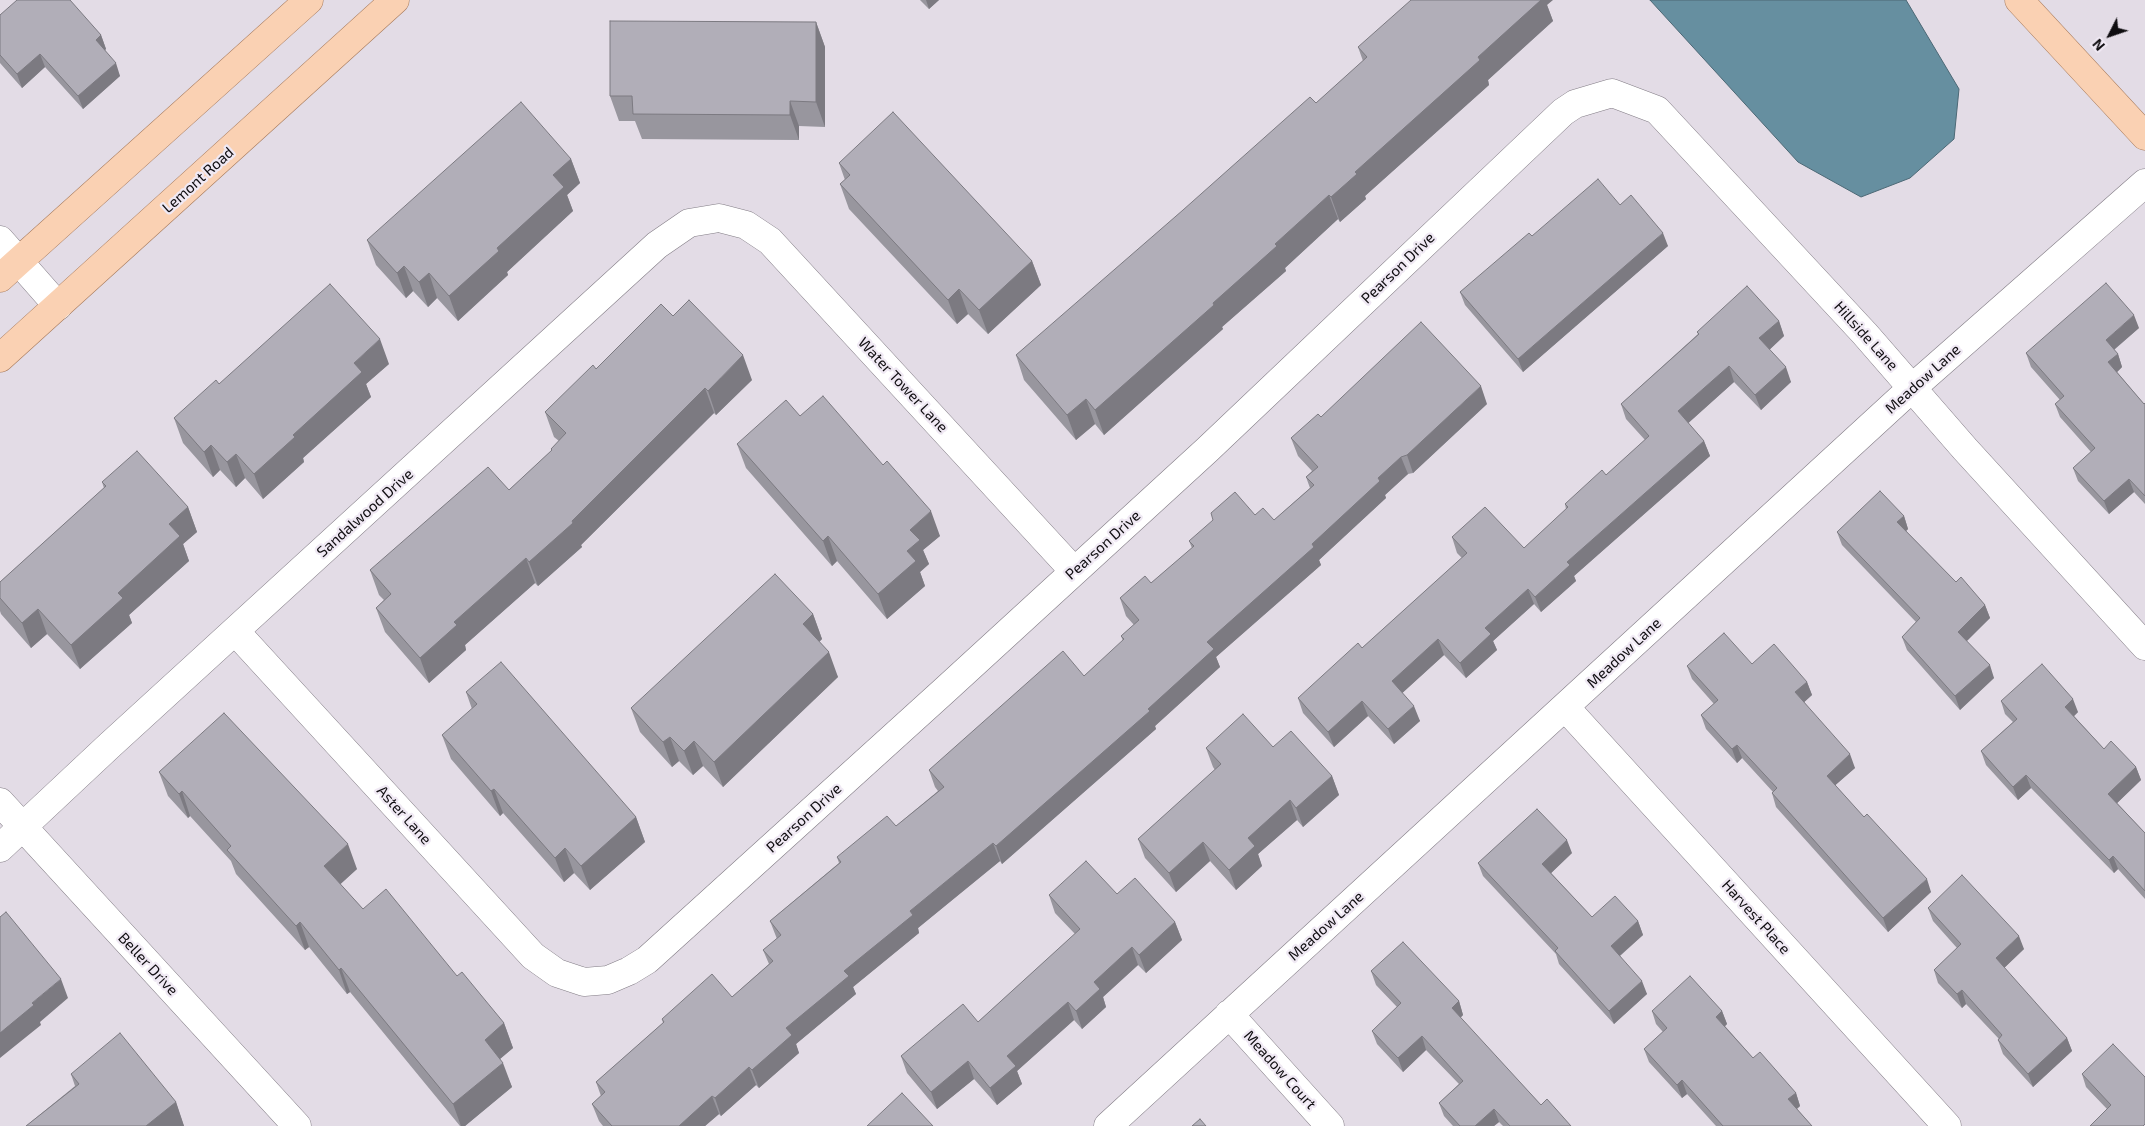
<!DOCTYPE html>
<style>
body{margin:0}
#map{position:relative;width:2145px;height:1126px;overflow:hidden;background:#e3dce6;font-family:"Exo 2",sans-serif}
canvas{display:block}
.north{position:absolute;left:2085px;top:10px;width:50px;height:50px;-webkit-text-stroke:4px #f0e9f4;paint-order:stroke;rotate:229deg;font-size:14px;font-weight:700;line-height:20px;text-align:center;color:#0f0d10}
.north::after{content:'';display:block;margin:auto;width:18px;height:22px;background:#0f0d10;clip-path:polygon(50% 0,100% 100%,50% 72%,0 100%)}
</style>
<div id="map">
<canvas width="2145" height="1126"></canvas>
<div class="north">N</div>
</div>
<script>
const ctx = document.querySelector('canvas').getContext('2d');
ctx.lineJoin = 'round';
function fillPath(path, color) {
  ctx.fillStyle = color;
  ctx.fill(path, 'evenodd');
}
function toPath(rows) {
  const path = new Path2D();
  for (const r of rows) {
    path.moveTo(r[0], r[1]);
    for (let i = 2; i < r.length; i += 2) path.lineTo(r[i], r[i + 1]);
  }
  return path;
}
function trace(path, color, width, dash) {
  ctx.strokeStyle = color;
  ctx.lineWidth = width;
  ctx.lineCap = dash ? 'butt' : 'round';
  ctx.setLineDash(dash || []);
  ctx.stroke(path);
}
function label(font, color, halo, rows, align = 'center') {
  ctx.font = font + ' "Exo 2",sans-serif';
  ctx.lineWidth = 4.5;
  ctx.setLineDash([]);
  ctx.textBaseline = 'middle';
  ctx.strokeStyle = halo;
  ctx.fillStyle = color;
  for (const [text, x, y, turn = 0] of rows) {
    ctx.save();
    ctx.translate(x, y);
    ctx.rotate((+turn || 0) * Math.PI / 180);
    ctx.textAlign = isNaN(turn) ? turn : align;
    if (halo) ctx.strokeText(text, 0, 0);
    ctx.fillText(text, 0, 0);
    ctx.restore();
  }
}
const water = toPath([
 [1650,0,1906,0,1959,89,1954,139,1910,178,1861,197,1798,162,1650,0]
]);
fillPath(water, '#668fa0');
trace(water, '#4c6875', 1);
const minor = toPath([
 [0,240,58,306],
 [235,631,533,956,557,973,584,982,608,980,629,971,647,960,945,690,1207,450,1563,112,1575,104,1612,93,1657,110,1865,334,1965,449,2145,646],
 [1565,707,1947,1126],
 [0,802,297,1126],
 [0,848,110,745,657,245,689,223,719,218,746,225,770,241,1074,571],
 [1229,1014,1330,1126],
 [1108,1126,1912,388,2145,183]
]);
const major = toPath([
 [2019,0,2145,136],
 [0,278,309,0],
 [0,358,395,0]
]);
trace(minor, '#827c85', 29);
trace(major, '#a57859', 29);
trace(minor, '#fff', 28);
trace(major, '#fad1b3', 28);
fillPath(toPath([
 [920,0,939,0,929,9],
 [1547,5,1553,21,1488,80,1489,85,1365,196,1366,199,1340,222,1338,219,1285,268,1286,271,1222,327,1223,329,1104,435,1095,424,1076,440,1024,380,1016,355,1316,103,1363,61,1358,47],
 [0,15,101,35,106,49,105,50,120,76,83,109,45,67,22,88,0,63],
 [816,22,825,47,825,127,799,126,799,140,642,139,635,121,619,121,610,96],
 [571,159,580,183,567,195,573,211,507,272,508,275,458,321,437,298,428,307,413,291,406,298,376,265,367,240],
 [839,163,1032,261,1041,285,988,334,968,314,957,324,849,209,840,184,845,180],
 [1620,205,1668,246,1523,372,1465,305,1460,292,1532,236],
 [1779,321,1784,336,1769,350,1791,382,1761,410,1734,382,1688,423,1704,441,1710,456,1574,576,1576,581,1541,612,1534,604,1493,641,1497,650,1466,678,1444,655,1402,693,1420,721,1394,744,1368,716,1334,747,1303,713,1298,698,1362,648,1462,558,1457,553,1452,537,1524,548,1566,509,1565,504,1606,475,1645,440,1626,419,1621,404,1698,334,1697,332],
 [2139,328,2114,350,2118,354,2122,367,2117,372,2144,404,2145,403,2145,504,2134,492,2109,514,2078,481,2073,468,2091,452,2060,417,2055,404,2060,400,2031,367,2026,353],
 [389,364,366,384,371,397,303,458,304,462,263,499,245,478,236,487,220,470,213,477,183,443,174,418,219,384],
 [596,369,752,380,716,415,714,413,581,545,582,547,538,586,535,583,465,645,466,650,429,683,385,632,376,608,384,600,379,595,370,570,509,490,551,451,551,449,559,441,554,437,545,412],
 [1487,404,1413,473,1408,474,1385,495,1386,498,1319,560,1321,565,1216,657,1220,667,1155,726,1156,729,1002,864,1000,861,918,928,919,933,853,987,856,994,796,1044,799,1053,759,1088,756,1085,721,1116,719,1114,705,1126,603,1126,599,1121,592,1104,601,1096,596,1082,663,1023,662,1019,732,997,769,964,763,950,777,939,770,921,839,863,837,857,896,826,938,791,935,787,929,770,1084,676,1123,641,1121,636,1134,625,1126,616,1120,598,1151,583,1192,548,1189,541,1255,515,1274,520,1310,488,1306,477,1312,471,1298,456,1291,438,1321,417],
 [800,416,940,536,923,550,929,564,920,572,925,586,887,619,837,561,832,566,746,468,737,444],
 [102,482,188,507,197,532,183,544,189,561,129,615,132,623,80,669,47,634,31,648,1,614,0,611,0,582,104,488],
 [1904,516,1908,529,1906,531,1956,582,1985,605,1990,618,1966,641,1994,678,1960,710,1907,650,1902,637,1916,622,1842,545,1837,532],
 [813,614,822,639,819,642,838,677,723,787,703,766,693,775,679,761,672,767,640,732,631,708],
 [1752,664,1807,682,1812,695,1804,702,1855,768,1835,785,1931,892,1888,932,1776,807,1772,793,1773,792,1742,758,1737,763,1706,729,1701,715,1714,704,1692,679,1687,666],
 [466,692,636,817,645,842,590,890,574,873,564,882,503,813,500,816,451,759,442,735,472,709],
 [2001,701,2078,712,2074,716,2104,749,2136,767,2141,780,2117,803,2145,833,2145,899,2118,869,2114,873,2031,788,2018,800,1986,765,1981,751,2013,722,2005,714],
 [1273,747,1332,776,1339,795,1303,827,1297,820,1258,854,1262,866,1236,890,1210,861,1176,892,1145,858,1138,839,1215,770,1213,767,1206,748],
 [159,772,357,869,340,884,363,909,457,976,504,1023,513,1048,500,1059,512,1087,465,1126,460,1126,350,992,347,994,309,947,305,950,236,874,231,861,190,816,188,818,168,796],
 [1572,853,1551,873,1592,917,1638,921,1643,935,1620,956,1647,994,1614,1024,1559,964,1556,954,1483,876,1478,863],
 [1117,894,1175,922,1182,940,1146,973,1138,965,1103,997,1106,1007,1082,1029,1074,1020,1017,1071,1022,1084,997,1105,974,1079,937,1109,907,1073,901,1056,978,1022,1075,934,1055,913,1049,895],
 [1928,908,2024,949,2004,968,2067,1038,2072,1051,2033,1087,2003,1054,1998,1040,1999,1039,1966,1004,1962,1008,1938,983,1934,970,1957,948,1933,921],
 [1371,971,1459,1001,1463,1015,1460,1018,1541,1105,1571,1126,1503,1126,1499,1122,1494,1126,1453,1126,1444,1116,1439,1103,1459,1084,1426,1050,1403,1072,1377,1044,1372,1031,1397,1007,1376,985],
 [1652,1011,1722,1011,1727,1024,1725,1026,1753,1058,1796,1093,1800,1106,1797,1109,1812,1126,1716,1126,1687,1094,1682,1098,1649,1062,1644,1049,1663,1032,1656,1024],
 [71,1074,176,1102,184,1126,26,1126,75,1086],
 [2082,1074,2145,1077,2107,1109,2086,1087]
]), '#98969e');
fillPath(toPath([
 [926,0,939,0,929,9],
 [1539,0,1553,0,1547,5,1553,21,1488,80,1489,85,1365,196,1366,199,1340,222,1331,197,1355,172],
 [816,22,825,47,825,127,816,102],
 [101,35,106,49,101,54,96,40],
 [40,54,45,67,22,88,17,74],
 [116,63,120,76,83,109,78,96],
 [790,101,799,126,799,140,790,115],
 [571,159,580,183,567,195,573,211,507,272,508,275,458,321,449,296,497,248,553,175],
 [1329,195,1338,219,1285,268,1286,271,1222,327,1223,329,1104,435,1095,410,1213,303,1275,244],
 [1663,233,1668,246,1523,372,1518,359],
 [1032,261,1041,285,988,334,979,310],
 [404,266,413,291,406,298,397,273],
 [429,273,437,298,428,307,419,282],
 [959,289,968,314,957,324,948,300],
 [2134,315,2139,328,2110,353,2106,340],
 [1779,321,1784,336,1765,354,1759,338],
 [380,339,389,364,366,384,371,397,303,458,304,462,263,499,254,474,293,435,354,363],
 [2118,354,2122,367,2113,376,2108,362],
 [743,355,752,380,716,415,708,391],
 [1729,366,1734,382,1684,427,1678,411],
 [1786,367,1791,382,1761,410,1755,395],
 [1481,386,1487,404,1413,473,1407,455],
 [705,388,714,413,581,545,582,547,538,586,529,562,572,521],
 [1086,399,1095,424,1076,440,1067,415],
 [1704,441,1710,456,1574,576,1576,581,1541,612,1535,597,1567,562],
 [211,445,220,470,213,477,204,452],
 [236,454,245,478,236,487,227,462],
 [1401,457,1408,474,1385,495,1386,498,1319,560,1321,565,1216,657,1220,667,1155,726,1156,729,1002,864,996,846,1148,709,1207,642,1312,544,1378,478],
 [2129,479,2134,492,2109,514,2104,501],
 [188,507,197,532,183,544,189,561,129,615,132,623,80,669,71,645,118,593,169,524],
 [931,511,940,536,923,550,929,564,920,572,925,586,887,619,878,594,907,551,910,530],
 [1904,516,1908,529,1902,535,1897,522],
 [828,536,837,561,832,566,823,541],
 [526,558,535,583,465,645,466,650,429,683,420,658,454,622],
 [1528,589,1534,604,1493,641,1497,650,1466,678,1460,663,1485,628],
 [1985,605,1990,618,1962,646,1958,632],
 [38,609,47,634,31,648,22,623],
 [813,614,822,639,812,649,803,624],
 [1438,639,1444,655,1398,697,1392,681],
 [829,652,838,677,723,787,714,762],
 [1990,665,1994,678,1960,710,1955,696],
 [1807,682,1812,695,1800,706,1795,692],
 [2073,699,2078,712,2070,720,2065,707],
 [1362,701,1368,716,1334,747,1328,732],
 [1414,706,1420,721,1394,744,1388,729],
 [670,737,679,761,672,767,663,742],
 [694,741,703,766,693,775,684,751],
 [1737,745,1742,758,1737,763,1732,749],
 [1850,754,1855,768,1831,789,1827,776],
 [2136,767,2141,780,2112,808,2108,794],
 [2026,775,2031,788,2018,800,2013,787],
 [1332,776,1339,795,1303,827,1296,808],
 [494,789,503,813,500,816,491,791],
 [182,791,190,816,188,818,179,794],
 [1290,800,1297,820,1258,854,1262,866,1236,890,1229,870,1248,838],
 [636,817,645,842,590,890,581,866],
 [1567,840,1572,853,1547,877,1542,864],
 [1203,842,1210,861,1176,892,1169,873],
 [993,843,1000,861,918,928,919,933,853,987,856,994,796,1044,799,1053,759,1088,752,1070,786,1028,844,971,910,911],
 [348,844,357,869,333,891,324,866],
 [565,848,574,873,564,882,555,858],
 [2113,856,2118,869,2114,873,2109,860],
 [1927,879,1931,892,1888,932,1883,918],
 [1638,921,1643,935,1616,959,1611,946],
 [300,922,309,947,305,950,296,926],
 [1175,922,1182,940,1146,973,1139,955],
 [2019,936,2024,949,2000,972,1996,958],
 [1132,947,1138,965,1103,997,1106,1007,1082,1029,1076,1011,1094,982],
 [341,968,350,992,347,994,339,970],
 [61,979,68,998,40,1022,41,1025,0,1058,0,1033,32,1003],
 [1642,981,1647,994,1614,1024,1609,1011],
 [1962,990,1966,1004,1962,1008,1957,994],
 [1459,1001,1463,1015,1457,1021,1452,1008],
 [1068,1002,1074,1020,1017,1071,1022,1084,997,1105,990,1088,1007,1056],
 [1722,1011,1727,1024,1721,1030,1716,1017],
 [504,1023,513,1048,494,1064,485,1040],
 [1422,1036,1426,1050,1403,1072,1398,1058],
 [2067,1038,2072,1051,2033,1087,2028,1074],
 [968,1061,974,1079,937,1109,931,1092],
 [503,1063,512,1087,465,1126,461,1126,453,1104],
 [749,1067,756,1085,721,1116,715,1098],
 [1682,1080,1687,1094,1682,1098,1677,1085],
 [1796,1093,1800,1106,1793,1112,1788,1099],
 [712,1096,719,1114,705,1126,679,1126],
 [176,1102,184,1126,146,1126],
 [1494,1109,1499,1122,1494,1126,1475,1126]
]), '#7c7a81');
const building = toPath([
 [17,0,70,0,101,35,96,40,116,63,78,96,40,54,17,74,0,55,0,15,17,0],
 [1411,0,1541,0,1478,57,1480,60,1355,172,1357,174,1331,197,1329,195,1275,244,1277,246,1213,303,1214,305,1095,410,1086,399,1067,415,1016,355,1183,210,1310,97,1316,103,1367,57,1358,47,1411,0],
 [610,21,816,22,816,102,790,101,790,115,633,114,632,96,610,96,610,21],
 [521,102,571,159,553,175,564,187,497,248,499,251,449,296,429,273,419,282,404,266,397,273,367,240,521,102],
 [893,112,1032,261,979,310,959,289,948,300,840,184,850,175,839,163,893,112],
 [1598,179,1620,205,1631,195,1663,233,1518,359,1460,292,1529,233,1532,236,1598,179],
 [2106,283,2134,315,2106,340,2118,354,2108,362,2144,404,2145,403,2145,496,2129,479,2104,501,2073,468,2095,448,2055,404,2064,396,2026,353,2106,283],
 [330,284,380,339,354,363,362,372,293,435,295,437,254,474,236,454,227,462,211,445,204,452,174,418,216,380,219,384,330,284],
 [1747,286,1779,321,1759,338,1786,367,1755,395,1729,366,1678,411,1704,441,1567,562,1570,565,1535,597,1528,589,1485,628,1491,634,1460,663,1438,639,1392,681,1414,706,1388,729,1362,701,1328,732,1298,698,1358,643,1362,648,1467,553,1452,537,1485,507,1524,548,1568,507,1565,504,1602,470,1606,475,1649,436,1621,404,1699,334,1697,332,1747,286],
 [689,300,743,355,708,391,705,388,572,521,573,523,529,562,526,558,454,622,457,625,420,658,376,608,391,594,370,570,488,467,509,490,552,450,551,449,566,433,545,412,593,365,596,369,661,304,673,316,689,300],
 [1421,322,1481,386,1407,455,1401,457,1378,478,1380,481,1312,544,1314,547,1207,642,1214,649,1148,709,1150,711,996,846,993,843,910,911,913,915,844,971,849,976,786,1028,792,1035,752,1070,749,1067,715,1098,712,1096,679,1126,612,1126,592,1104,605,1092,596,1082,664,1022,662,1019,712,974,732,997,773,961,763,950,781,935,770,921,841,862,837,857,887,816,896,826,944,787,929,770,1063,651,1084,676,1124,639,1121,636,1139,620,1120,598,1145,576,1151,583,1194,546,1189,541,1213,520,1211,513,1235,492,1255,515,1263,508,1274,520,1314,485,1306,477,1318,467,1291,438,1318,414,1321,417,1421,322],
 [823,396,883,465,887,461,931,511,910,530,920,540,907,551,916,561,878,594,828,536,823,541,737,444,786,400,800,416,823,396],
 [137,451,188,507,169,524,180,536,118,593,123,598,71,645,38,609,22,623,0,598,0,582,106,486,102,482,137,451],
 [1880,491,1904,516,1897,522,1956,582,1961,577,1985,605,1958,632,1990,665,1955,696,1902,637,1920,618,1837,532,1880,491],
 [775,574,813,614,803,624,829,652,714,762,694,741,684,751,670,737,663,742,631,708,775,574],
 [1724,633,1752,664,1774,644,1807,682,1795,692,1850,754,1827,776,1864,817,1867,814,1927,879,1883,918,1772,793,1777,788,1737,745,1732,749,1701,715,1718,700,1687,666,1724,633],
 [501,662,636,817,581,866,565,848,555,858,494,789,491,791,442,735,477,704,466,692,501,662],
 [2042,664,2073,699,2065,707,2104,749,2111,741,2136,767,2108,794,2145,833,2145,891,2113,856,2109,860,2026,775,2013,787,1981,751,2017,719,2001,701,2042,664],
 [224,713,348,844,324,866,363,909,386,889,457,976,462,972,504,1023,485,1040,503,1063,453,1104,341,968,339,970,300,922,296,926,227,850,231,846,182,791,179,794,159,772,224,713],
 [1243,714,1273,747,1291,731,1332,776,1296,808,1290,800,1248,838,1255,846,1229,870,1203,842,1169,873,1138,839,1221,764,1206,748,1243,714],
 [1537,809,1567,840,1542,864,1592,917,1615,896,1638,921,1611,946,1642,981,1609,1011,1555,951,1558,948,1478,863,1537,809],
 [1086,861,1117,894,1135,878,1175,922,1139,955,1132,947,1094,982,1100,989,1076,1011,1068,1002,1007,1056,1016,1066,990,1088,968,1061,931,1092,901,1056,963,1004,978,1022,1080,929,1049,895,1086,861],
 [1962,875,2019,936,1996,958,2067,1038,2028,1074,1998,1040,2002,1035,1962,990,1957,994,1934,970,1961,944,1928,908,1962,875],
 [6,912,61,979,32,1003,34,1005,0,1033,0,917,6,912],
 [1403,942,1459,1001,1452,1008,1541,1105,1547,1099,1571,1126,1510,1126,1494,1109,1475,1126,1460,1126,1439,1103,1463,1081,1422,1036,1398,1058,1372,1031,1401,1003,1371,971,1403,942],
 [1690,976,1722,1011,1716,1017,1753,1058,1760,1052,1796,1093,1788,1099,1812,1126,1723,1126,1682,1080,1677,1085,1644,1049,1667,1028,1652,1011,1690,976],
 [120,1033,176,1102,146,1126,26,1126,79,1084,71,1074,120,1033],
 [2113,1044,2145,1077,2145,1124,2143,1126,2090,1126,2111,1105,2082,1074,2113,1044],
 [902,1093,933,1126,867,1126,902,1093],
 [1200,1119,1206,1126,1192,1126,1200,1119]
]);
fillPath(building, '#b1aeb8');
trace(building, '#7c7a81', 1);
label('15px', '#0f0d10', '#f0e9f4', [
 ["Lemont Road",198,180,-42],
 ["Pearson Drive",1398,268,-44],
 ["Hillside Lane",1866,336,48],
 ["Meadow Lane",1923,379,-42],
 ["Water Tower Lane",903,385,47],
 ["Sandalwood Drive",365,513,-42],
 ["Pearson Drive",1103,545,-42],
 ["Meadow Lane",1624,653,-43],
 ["Aster Lane",404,815,48],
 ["Pearson Drive",804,818,-42],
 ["Harvest Place",1756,917,48],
 ["Meadow Lane",1326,926,-42],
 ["Beller Drive",148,964,47],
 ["Meadow Court",1280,1070,48]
]);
</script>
